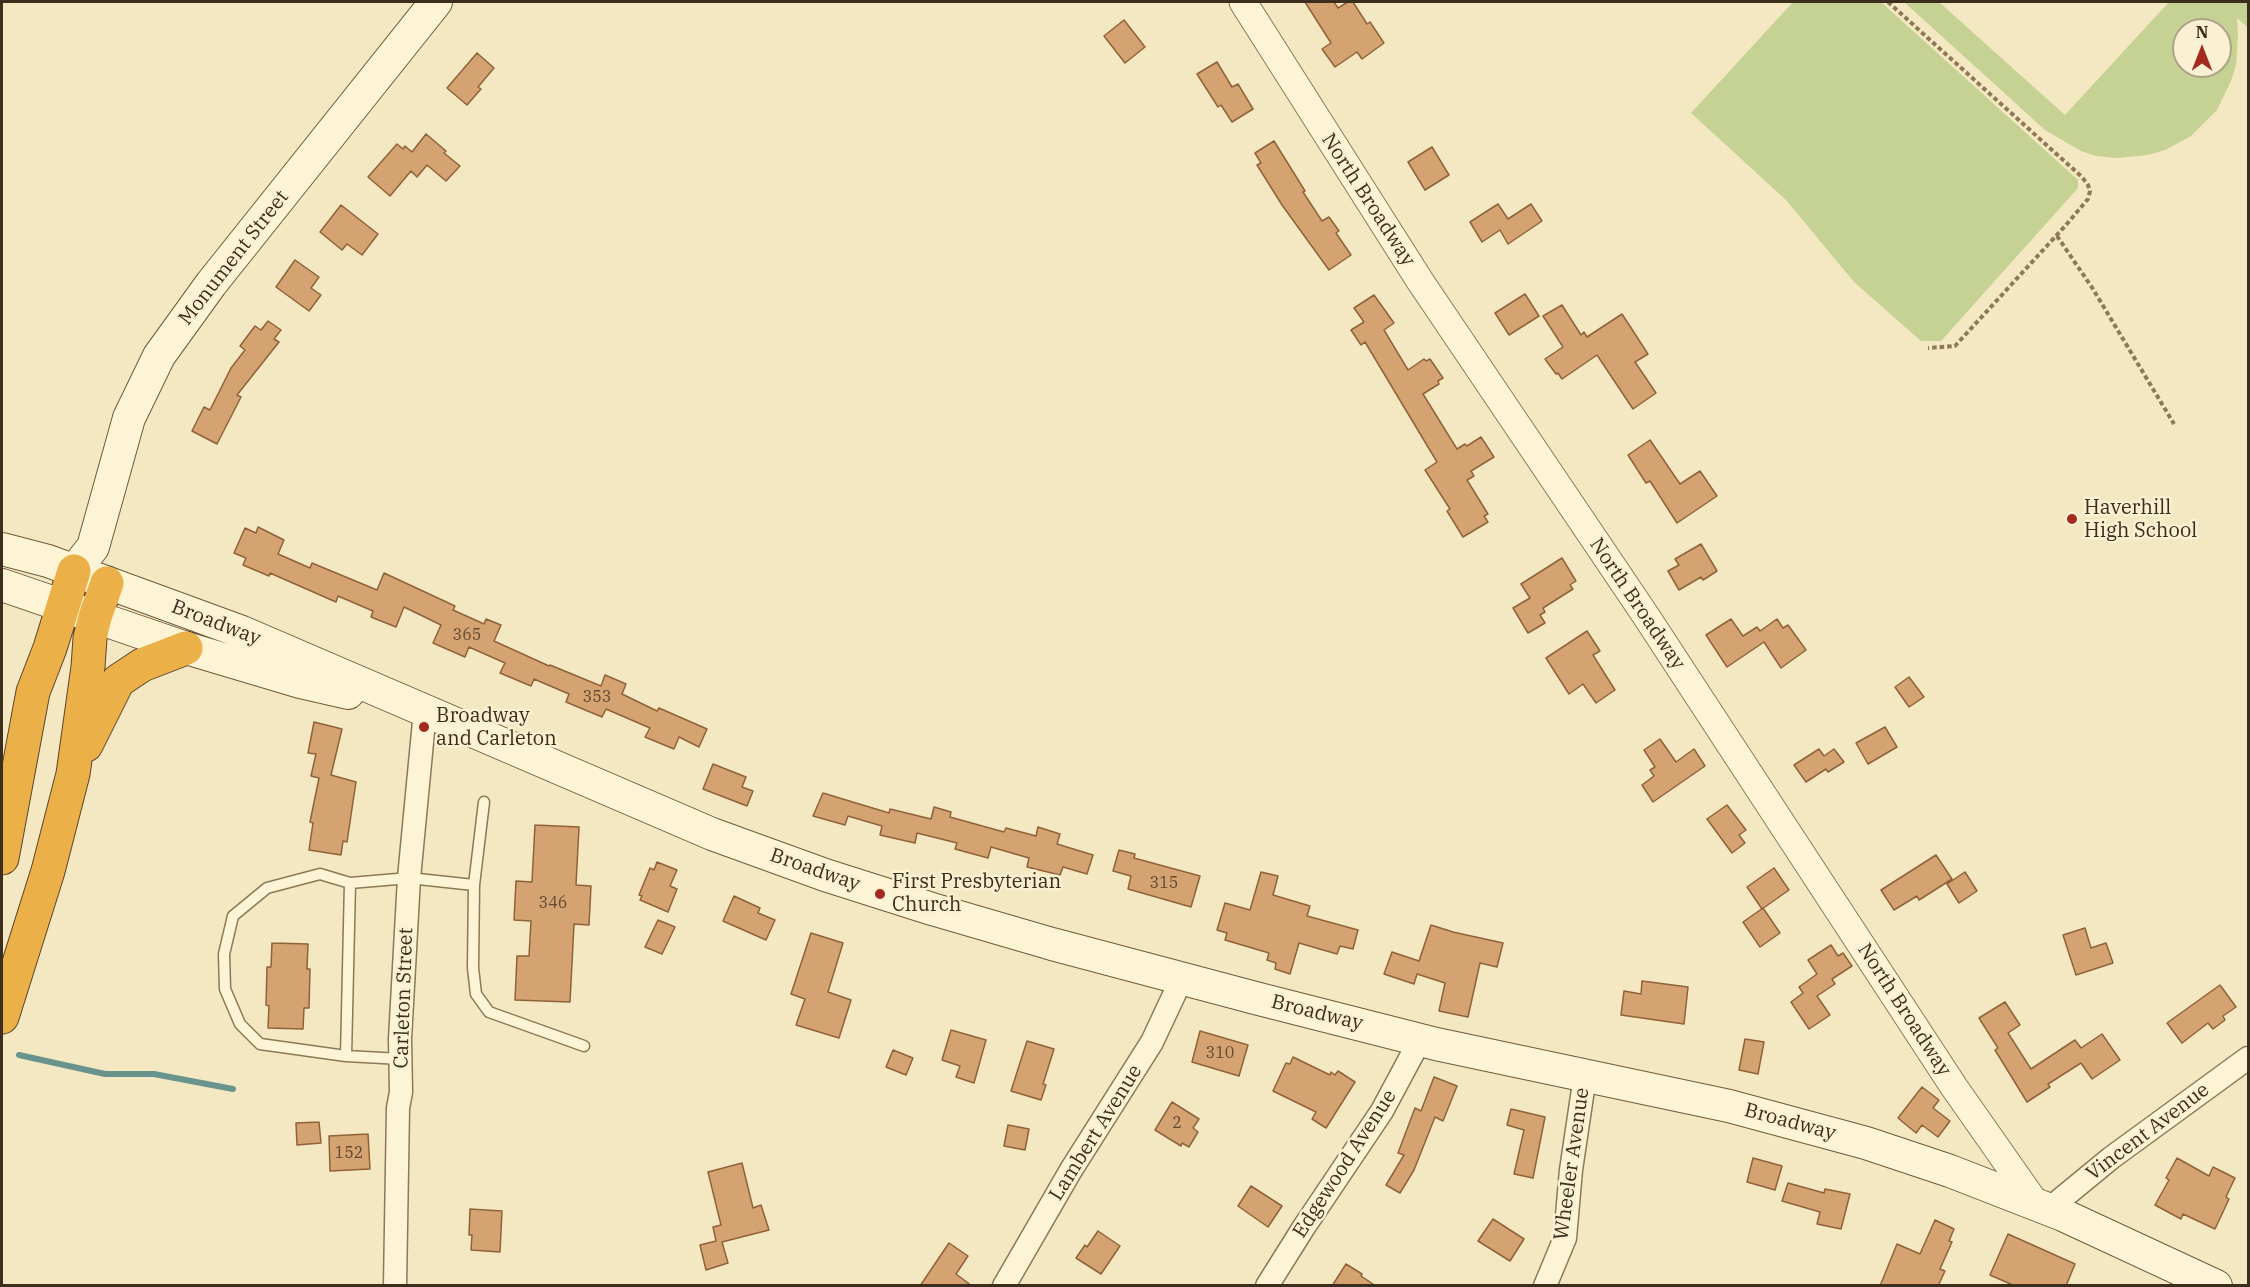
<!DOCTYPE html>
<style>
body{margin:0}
#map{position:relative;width:2250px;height:1287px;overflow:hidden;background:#f3e8c1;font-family:"IBM Plex Serif",serif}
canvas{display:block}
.frame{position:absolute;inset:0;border:3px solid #3c2e1c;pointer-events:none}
.north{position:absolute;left:2172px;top:18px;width:60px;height:60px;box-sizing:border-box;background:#f9f1d1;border:2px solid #ada389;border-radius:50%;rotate:0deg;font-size:16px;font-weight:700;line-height:24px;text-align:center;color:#3c2e1c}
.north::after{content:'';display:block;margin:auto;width:21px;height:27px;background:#a4291f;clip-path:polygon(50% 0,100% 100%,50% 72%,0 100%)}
</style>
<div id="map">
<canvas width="2250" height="1287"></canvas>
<div class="frame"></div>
<div class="north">N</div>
</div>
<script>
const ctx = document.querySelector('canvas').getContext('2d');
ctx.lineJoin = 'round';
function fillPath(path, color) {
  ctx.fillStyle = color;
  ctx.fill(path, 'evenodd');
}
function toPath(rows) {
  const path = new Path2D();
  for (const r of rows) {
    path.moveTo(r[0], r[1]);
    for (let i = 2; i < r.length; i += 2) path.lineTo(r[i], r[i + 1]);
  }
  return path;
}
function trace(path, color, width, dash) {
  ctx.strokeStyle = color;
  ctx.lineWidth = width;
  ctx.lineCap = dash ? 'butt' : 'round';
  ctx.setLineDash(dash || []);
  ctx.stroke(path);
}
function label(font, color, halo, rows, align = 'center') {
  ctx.font = font + ' "IBM Plex Serif",serif';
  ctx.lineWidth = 5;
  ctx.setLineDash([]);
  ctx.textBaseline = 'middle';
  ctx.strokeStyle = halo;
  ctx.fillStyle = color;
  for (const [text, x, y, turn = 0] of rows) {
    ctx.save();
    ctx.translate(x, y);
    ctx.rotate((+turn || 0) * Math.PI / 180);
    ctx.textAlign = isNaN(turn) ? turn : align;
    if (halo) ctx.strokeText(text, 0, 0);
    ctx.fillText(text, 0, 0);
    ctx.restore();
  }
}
fillPath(toPath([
 [1793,2,1881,2,2078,180,2078,188,1941,341,1921,341,1854,282,1786,200,1691,113],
 [1904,2,1939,2,2065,115,2169,2,2248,2,2248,28,2237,18,2238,35,2236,65,2231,81,2217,110,2191,136,2165,150,2148,155,2116,158,2096,156,2081,151,2045,130],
 [2184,30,2220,30,2220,66,2184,66]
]), '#c6d293');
trace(toPath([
 [19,1055,105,1074,154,1074,233,1089]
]), '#69948d', 6);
const building = toPath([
 [1305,2,1334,2,1338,8,1348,2,1353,2,1367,24,1370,22,1384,43,1362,59,1357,52,1335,67,1322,49,1331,43,1305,2],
 [1124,20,1145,47,1125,63,1104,36,1124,20],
 [477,53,494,68,478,87,481,89,467,105,447,88,477,53],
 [1217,62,1232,87,1238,84,1253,109,1232,122,1221,105,1218,107,1197,74,1217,62],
 [426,134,446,151,444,153,460,166,446,181,427,165,417,177,411,171,390,196,368,177,397,144,403,149,405,146,412,152,426,134],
 [1274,141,1305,191,1303,192,1322,221,1329,217,1339,231,1336,233,1351,255,1329,270,1282,205,1257,165,1261,163,1255,153,1274,141],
 [1432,147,1449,175,1425,190,1408,162,1432,147],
 [1498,204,1508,219,1531,204,1542,221,1508,244,1500,230,1482,242,1470,222,1498,204],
 [341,205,378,234,362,255,347,244,342,250,320,232,341,205],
 [295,260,319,277,311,288,321,295,309,311,276,287,295,260],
 [1525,294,1539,316,1509,335,1495,313,1525,294],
 [1374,295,1394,323,1384,330,1408,370,1424,359,1426,361,1430,359,1443,378,1438,381,1439,384,1423,394,1457,449,1465,444,1467,446,1481,437,1494,457,1471,471,1474,476,1467,480,1488,514,1484,516,1488,522,1463,537,1447,511,1450,509,1425,470,1437,462,1365,342,1361,345,1351,330,1364,322,1354,308,1374,295],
 [1562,305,1581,335,1584,332,1587,337,1622,314,1648,354,1635,362,1656,393,1633,409,1597,355,1562,379,1558,373,1556,374,1545,359,1563,347,1543,316,1562,305],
 [268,321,281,330,274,339,279,342,237,395,241,397,217,444,192,431,204,407,210,410,231,368,245,350,240,346,255,326,261,330,268,321],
 [1650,440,1680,484,1700,471,1717,496,1677,523,1650,481,1646,483,1628,455,1650,440],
 [258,527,284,540,278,554,310,568,312,563,377,590,384,573,455,606,453,610,484,624,486,619,501,625,494,641,549,666,550,665,601,686,605,675,626,684,622,694,657,711,659,708,707,729,699,747,679,737,674,749,645,737,650,728,606,709,602,717,566,702,569,694,534,679,531,686,500,673,505,663,469,647,465,657,433,643,441,625,404,607,396,627,371,617,373,611,338,596,336,602,270,573,269,576,243,565,246,558,234,553,245,528,256,533,258,527],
 [1701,544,1717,571,1703,580,1701,577,1679,590,1668,571,1679,565,1675,559,1701,544],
 [1562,558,1576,581,1570,585,1573,589,1543,608,1545,612,1540,615,1545,623,1528,633,1513,608,1530,598,1521,584,1562,558],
 [1731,619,1743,636,1757,627,1760,631,1777,619,1783,628,1788,625,1806,650,1781,668,1764,642,1727,667,1706,635,1731,619],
 [1587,631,1600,651,1593,655,1615,690,1596,703,1583,684,1569,694,1546,658,1587,631],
 [1909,677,1924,697,1909,707,1895,687,1909,677],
 [314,722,342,729,331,775,356,782,347,842,343,841,341,855,309,850,313,823,310,822,319,778,311,776,316,754,308,753,314,722],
 [1885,727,1897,747,1868,764,1856,743,1885,727],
 [1660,739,1676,762,1694,749,1705,766,1653,802,1642,785,1654,776,1650,770,1655,767,1644,750,1660,739],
 [1819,749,1824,756,1834,749,1844,762,1828,772,1826,769,1806,782,1794,765,1819,749],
 [713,764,746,777,742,787,753,791,747,806,703,789,713,764],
 [823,793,889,813,890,809,931,819,934,807,951,812,950,817,1004,832,1006,828,1036,836,1038,827,1060,834,1057,844,1093,855,1087,874,1063,867,1060,875,1027,867,1029,858,991,847,988,858,955,849,957,843,917,833,915,843,880,835,882,826,848,816,845,825,813,816,823,793],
 [1727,805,1746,830,1739,835,1745,843,1732,853,1707,819,1727,805],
 [535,825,579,827,576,885,591,886,589,925,574,924,570,1002,515,1000,517,956,529,956,531,921,514,920,516,881,532,882,535,825],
 [1119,850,1135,854,1134,858,1200,876,1191,907,1128,889,1131,876,1113,871,1119,850],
 [1936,855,1952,879,1919,900,1917,896,1894,910,1881,890,1936,855],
 [657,862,677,870,670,886,677,889,668,912,640,900,642,896,639,895,650,868,654,870,657,862],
 [1774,868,1789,890,1762,909,1747,887,1774,868],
 [1261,872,1278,876,1273,895,1310,906,1307,916,1358,930,1353,949,1340,946,1337,954,1299,943,1290,974,1275,969,1276,963,1267,960,1269,953,1225,940,1227,933,1217,930,1225,903,1250,910,1261,872],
 [1965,872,1977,891,1959,903,1947,884,1965,872],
 [734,896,760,908,758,913,775,920,766,940,723,921,734,896],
 [1763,908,1780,933,1760,947,1743,922,1763,908],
 [658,920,675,927,662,954,645,947,658,920],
 [1431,925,1453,932,1503,943,1497,967,1480,963,1468,1017,1439,1011,1445,983,1417,974,1414,984,1384,974,1392,952,1419,961,1431,925],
 [2085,928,2091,948,2106,943,2113,963,2076,975,2063,935,2085,928],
 [811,933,843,943,828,992,851,1000,839,1038,796,1025,805,999,791,994,811,933],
 [272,943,308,944,307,969,310,969,309,1008,304,1008,303,1029,268,1028,269,1006,266,1005,267,967,271,967,272,943],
 [1831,945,1838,956,1843,953,1852,966,1832,979,1835,984,1817,996,1830,1015,1809,1029,1791,1002,1803,993,1799,987,1817,974,1808,960,1831,945],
 [1642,981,1688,987,1684,1024,1621,1015,1624,991,1641,994,1642,981],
 [2220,985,2236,1007,2223,1016,2225,1020,2213,1029,2208,1023,2182,1043,2167,1023,2220,985],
 [2005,1002,2020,1025,2008,1033,2031,1069,2075,1040,2081,1048,2102,1034,2120,1060,2092,1079,2081,1063,2048,1084,2050,1087,2027,1102,1995,1050,1998,1048,1979,1018,2005,1002],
 [951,1030,986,1040,974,1083,956,1077,960,1066,942,1060,951,1030],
 [1200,1031,1248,1045,1239,1076,1192,1062,1200,1031],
 [1745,1039,1764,1042,1758,1074,1739,1070,1745,1039],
 [1027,1041,1054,1049,1043,1084,1046,1085,1041,1100,1011,1091,1027,1041],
 [893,1050,913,1058,906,1075,886,1067,893,1050],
 [1293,1057,1330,1075,1331,1072,1335,1075,1338,1071,1355,1082,1326,1128,1312,1119,1316,1112,1273,1091,1286,1063,1290,1064,1293,1057],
 [1434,1077,1457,1086,1443,1121,1435,1117,1414,1170,1400,1193,1386,1185,1404,1155,1398,1153,1415,1108,1421,1111,1434,1077],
 [1922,1087,1939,1100,1933,1108,1950,1121,1938,1137,1922,1125,1916,1133,1898,1118,1922,1087],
 [1172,1102,1199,1119,1193,1128,1198,1132,1189,1147,1182,1143,1181,1146,1155,1130,1172,1102],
 [1511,1109,1545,1117,1533,1178,1514,1174,1524,1130,1507,1125,1511,1109],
 [319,1122,321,1143,297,1145,296,1123,319,1122],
 [1008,1125,1029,1129,1025,1150,1004,1146,1008,1125],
 [368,1134,370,1169,330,1171,329,1136,368,1134],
 [1753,1158,1782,1166,1775,1190,1747,1182,1753,1158],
 [2177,1158,2209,1176,2213,1167,2235,1178,2226,1197,2229,1199,2215,1229,2183,1214,2181,1219,2155,1205,2169,1180,2166,1178,2177,1158],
 [742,1163,753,1208,761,1205,769,1230,722,1242,728,1263,706,1270,700,1245,716,1241,713,1227,721,1225,708,1172,742,1163],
 [1788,1183,1824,1193,1825,1189,1850,1194,1841,1229,1817,1224,1820,1212,1782,1201,1788,1183],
 [1251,1186,1282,1206,1268,1227,1238,1206,1251,1186],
 [470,1209,502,1211,500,1252,471,1250,472,1235,469,1235,470,1209],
 [1493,1219,1524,1239,1510,1261,1478,1241,1493,1219],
 [1935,1220,1954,1229,1949,1241,1952,1242,1940,1269,1945,1271,1938,1286,1880,1286,1897,1244,1920,1254,1935,1220],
 [1098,1231,1120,1246,1101,1274,1076,1258,1085,1245,1087,1247,1098,1231],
 [2008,1234,2075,1264,2066,1286,2015,1286,1990,1275,2008,1234],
 [949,1243,968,1256,956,1274,972,1286,920,1286,949,1243],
 [1346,1264,1362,1274,1361,1276,1376,1286,1332,1286,1346,1264]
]);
fillPath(building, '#d5a372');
trace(building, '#906239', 1.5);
const service = toPath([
 [474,885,484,802],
 [346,1056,260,1044,240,1024,225,989,224,954,233,916,267,888,320,874,350,883],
 [401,1059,346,1056,350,883,409,878,474,885,473,968,476,994,489,1012,584,1046]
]);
const minor = toPath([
 [2049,1209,2111,1158,2248,1058],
 [395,1286,398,1108,401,1092,400,1039,409,878,425,711],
 [1004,1286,1071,1170,1152,1042,1182,978],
 [1267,1286,1304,1227,1382,1111,1420,1040],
 [1545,1286,1565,1238,1571,1170,1585,1076]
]);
const tertiary = toPath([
 [1243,2,1420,281,1646,616,1954,1087,2036,1204]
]);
const secondary = toPath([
 [2,549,48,561,242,632,712,834,825,875,932,909,1052,944,1259,999,1436,1044,1729,1106,1866,1143,1950,1171,2063,1215,2216,1286],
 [74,571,93,547,129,418,159,356,211,284,436,2],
 [2,585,186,648,300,682,348,693]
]);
const motorway = toPath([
 [86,745,118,681,142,665,186,648],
 [2,858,33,692,50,648,74,571],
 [2,1017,48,871,73,774,88,667,90,638,95,617,107,583]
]);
trace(service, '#8e7856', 13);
trace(minor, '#8e7856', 25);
trace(tertiary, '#8e7856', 29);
trace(secondary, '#705939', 34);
trace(motorway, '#5c452b', 35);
trace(toPath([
 [1888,2,2082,177,2088,185,2090,191,2088,199,2066,225,1955,346,1928,348],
 [2057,236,2093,289,2174,424]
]), '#8e7856', 4, [4.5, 3]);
trace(service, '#fcf4d5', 10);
trace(minor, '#fcf4d5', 22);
trace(tertiary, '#fcf4d5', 27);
trace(secondary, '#fcf4d5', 32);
trace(motorway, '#ebb048', 33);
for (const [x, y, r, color] of [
 [2072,519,6,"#a4291f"],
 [424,727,6,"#a4291f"],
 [880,894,6,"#a4291f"]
]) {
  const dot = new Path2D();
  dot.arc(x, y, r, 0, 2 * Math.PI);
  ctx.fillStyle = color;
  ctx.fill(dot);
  trace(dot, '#f9f1d1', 2);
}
label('16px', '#624b32', null, [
 ["365",467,635],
 ["353",597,697],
 ["315",1164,883],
 ["346",553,903],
 ["310",1220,1053],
 ["2",1177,1123],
 ["152",349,1153]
]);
label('20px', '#3c2e1c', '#f9f1d1', [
 ["North Broadway",1368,200,57],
 ["Monument Street",234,258,-52],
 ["North Broadway",1637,604,56],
 ["Broadway",216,623,21],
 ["Broadway",815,870,19],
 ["Carleton Street",404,998,-88],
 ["North Broadway",1904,1010,57],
 ["Broadway",1317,1013,14],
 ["Broadway",1790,1122,15],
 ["Vincent Avenue",2148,1132,-37],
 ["Lambert Avenue",1096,1133,-58],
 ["Edgewood Avenue",1345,1164,-57],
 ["Wheeler Avenue",1572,1164,-82]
]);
label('20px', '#3c2e1c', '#f9f1d1', [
 ["Haverhill",2084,508],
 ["High School",2084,531],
 ["Broadway",436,716],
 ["and Carleton",436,739],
 ["First Presbyterian",892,882],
 ["Church",892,905]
], 'left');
</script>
